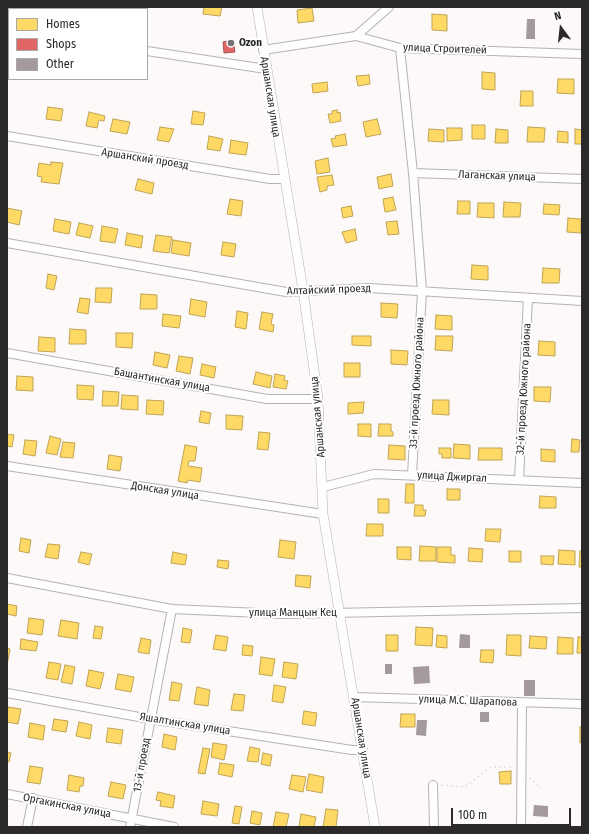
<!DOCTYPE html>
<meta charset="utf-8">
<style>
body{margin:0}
#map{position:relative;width:589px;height:834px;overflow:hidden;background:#fdf9f9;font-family:"Fira Sans Condensed",sans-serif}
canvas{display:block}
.frame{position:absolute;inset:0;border:8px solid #2b2929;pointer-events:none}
.legend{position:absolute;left:8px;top:8px;width:140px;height:72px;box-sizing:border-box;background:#fff;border:1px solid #aaa9a9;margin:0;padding:5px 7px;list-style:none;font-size:12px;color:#2b2929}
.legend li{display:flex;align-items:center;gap:8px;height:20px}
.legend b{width:20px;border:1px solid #aaa9a9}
.north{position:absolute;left:541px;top:8px;width:40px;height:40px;-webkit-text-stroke:3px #fff;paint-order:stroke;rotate:345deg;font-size:11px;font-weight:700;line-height:16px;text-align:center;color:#2b2929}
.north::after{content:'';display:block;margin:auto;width:14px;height:18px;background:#2b2929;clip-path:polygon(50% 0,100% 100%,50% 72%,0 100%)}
.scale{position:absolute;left:451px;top:808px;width:120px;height:18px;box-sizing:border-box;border:2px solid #2b2929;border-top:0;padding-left:5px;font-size:12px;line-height:14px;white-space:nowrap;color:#2b2929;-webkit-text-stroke:3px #fff;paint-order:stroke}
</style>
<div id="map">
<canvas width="589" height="834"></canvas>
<div class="frame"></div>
<ul class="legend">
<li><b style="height:11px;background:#ffd966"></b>Homes</li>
<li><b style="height:11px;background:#e06666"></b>Shops</li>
<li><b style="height:11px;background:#a59a9b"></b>Other</li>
</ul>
<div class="north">N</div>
<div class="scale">100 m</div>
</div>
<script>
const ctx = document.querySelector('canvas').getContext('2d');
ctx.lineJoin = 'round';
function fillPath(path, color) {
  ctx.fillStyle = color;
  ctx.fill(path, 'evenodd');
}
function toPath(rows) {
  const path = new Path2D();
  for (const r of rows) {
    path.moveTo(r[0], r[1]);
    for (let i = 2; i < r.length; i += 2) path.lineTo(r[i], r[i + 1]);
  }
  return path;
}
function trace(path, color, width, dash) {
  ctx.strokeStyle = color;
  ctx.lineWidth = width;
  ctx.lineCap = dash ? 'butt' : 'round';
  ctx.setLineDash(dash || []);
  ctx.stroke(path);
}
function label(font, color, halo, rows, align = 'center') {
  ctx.font = font + ' "Fira Sans Condensed",sans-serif';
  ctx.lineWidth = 4;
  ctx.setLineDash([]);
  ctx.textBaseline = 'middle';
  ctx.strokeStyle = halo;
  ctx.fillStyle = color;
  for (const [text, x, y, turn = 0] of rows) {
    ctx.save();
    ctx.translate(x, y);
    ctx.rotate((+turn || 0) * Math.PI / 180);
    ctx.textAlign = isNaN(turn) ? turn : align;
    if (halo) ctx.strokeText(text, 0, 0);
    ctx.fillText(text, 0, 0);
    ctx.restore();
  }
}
const homes = toPath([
 [106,7,122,7,122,9,105,9,106,7],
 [204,7,222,7,220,16,203,14,204,7],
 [312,8,314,21,298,23,297,10,312,8],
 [432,14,447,15,447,31,432,30,432,14],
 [482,72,495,73,495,90,482,89,482,72],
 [369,75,370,84,358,86,356,76,369,75],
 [558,79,574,79,574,94,557,93,558,79],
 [327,82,328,91,313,93,312,84,327,82],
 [521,91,533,91,533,106,520,106,521,91],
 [48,107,63,109,61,121,46,119,48,107],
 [337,110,337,113,340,112,341,121,330,123,328,114,332,114,332,111,337,110],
 [193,111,205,113,203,125,191,124,193,111],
 [89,112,105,116,104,121,99,120,97,128,86,126,89,112],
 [113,119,130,122,127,134,110,131,113,119],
 [377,119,381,134,366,137,363,122,377,119],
 [472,125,485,125,485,139,472,139,472,125],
 [160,127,174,129,169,142,157,140,160,127],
 [528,127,545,128,544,142,527,142,528,127],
 [447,128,462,128,462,140,447,141,447,128],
 [429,129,444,130,444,142,428,141,429,129],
 [496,129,508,130,508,143,495,143,496,129],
 [575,129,582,130,582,144,575,144,575,129],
 [558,131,568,132,568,143,557,142,558,131],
 [345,134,347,145,333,147,331,139,336,138,335,136,345,134],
 [209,136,223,139,220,151,207,149,209,136],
 [231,140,248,143,246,155,229,153,231,140],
 [328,158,330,172,317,174,315,161,328,158],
 [51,162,63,163,59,184,41,182,42,177,37,176,39,163,51,165,51,162],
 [391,174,393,186,379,189,377,177,391,174],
 [332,175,334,185,327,186,327,190,320,192,317,177,332,175],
 [138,179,154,183,152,194,135,190,138,179],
 [393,197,396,210,385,212,383,199,393,197],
 [230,199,243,201,241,216,227,214,230,199],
 [458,201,470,201,470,214,457,214,458,201],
 [504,202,521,203,520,217,503,217,504,202],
 [478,203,494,203,494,218,477,217,478,203],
 [544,204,560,205,559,215,543,214,544,204],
 [351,206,353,216,343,218,341,208,351,206],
 [7,208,22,211,19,225,7,222,7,208],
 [568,218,581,219,581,233,567,232,568,218],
 [55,219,71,222,69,234,53,231,55,219],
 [397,221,399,234,388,235,386,222,397,221],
 [79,223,93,226,90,238,76,235,79,223],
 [102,226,118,229,115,243,100,241,102,226],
 [355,229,357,240,346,243,342,232,355,229],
 [127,233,143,236,141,248,125,245,127,233],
 [156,235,172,237,169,253,153,251,156,235],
 [173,240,191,243,189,256,171,253,173,240],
 [223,242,236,244,234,257,221,255,223,242],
 [472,265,488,266,488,280,471,279,472,265],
 [543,268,560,269,559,283,542,283,543,268],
 [48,274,57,276,54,290,46,288,48,274],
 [96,288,112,288,111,303,95,302,96,288],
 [141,294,157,295,157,309,140,309,141,294],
 [80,298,90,299,88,314,77,312,80,298],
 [191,299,207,302,205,317,189,314,191,299],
 [381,303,398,304,397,318,381,317,381,303],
 [237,311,248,313,246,329,235,327,237,311],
 [262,312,273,314,271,324,274,325,273,332,259,329,262,312],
 [163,314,181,316,179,328,162,326,163,314],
 [436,315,452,316,452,330,435,329,436,315],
 [70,329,86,330,86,344,69,344,70,329],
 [116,333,133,333,132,348,116,347,116,333],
 [352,336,371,336,371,346,352,345,352,336],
 [436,336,453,336,452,351,435,350,436,336],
 [39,337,55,338,55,352,38,351,39,337],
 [539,341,555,342,555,356,538,355,539,341],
 [391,350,408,351,407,365,391,364,391,350],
 [155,352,170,355,167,368,153,365,155,352],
 [179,356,193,358,190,374,176,371,179,356],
 [344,363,360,363,360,377,344,377,344,363],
 [202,364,216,367,214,378,200,375,202,364],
 [256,372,272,376,270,388,253,384,256,372],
 [275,374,285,376,284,380,288,381,286,389,273,387,275,374],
 [17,376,33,377,33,391,16,390,17,376],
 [77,385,94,386,93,400,77,399,77,385],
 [534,387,551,387,550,402,534,401,534,387],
 [103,391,119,392,118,406,102,406,103,391],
 [122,395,138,396,138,410,121,409,122,395],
 [147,400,164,401,163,415,146,414,147,400],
 [433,400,449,400,449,415,432,414,433,400],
 [364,402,363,413,348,414,348,403,364,402],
 [201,411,211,413,209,424,199,422,201,411],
 [226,415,243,416,242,430,226,429,226,415],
 [358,424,371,424,371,437,358,436,358,424],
 [379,424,391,424,391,431,393,432,393,436,378,436,379,424],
 [259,432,270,433,268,450,257,449,259,432],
 [7,434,14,435,12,447,7,446,7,434],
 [50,436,61,439,57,455,46,453,50,436],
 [572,439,580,440,579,452,571,452,572,439],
 [25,440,37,441,35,456,23,454,25,440],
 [63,442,75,443,73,458,60,457,63,442],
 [454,444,470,445,470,459,453,458,454,444],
 [185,445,197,447,195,461,189,461,188,466,202,468,200,482,188,480,187,483,178,481,185,445],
 [389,445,405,446,405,460,388,459,389,445],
 [439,448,451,448,451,458,442,458,442,454,439,454,439,448],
 [479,448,502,448,502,460,478,460,479,448],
 [541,449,555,450,555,462,541,461,541,449],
 [109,455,122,457,120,471,107,469,109,455],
 [406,484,414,484,414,503,405,503,406,484],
 [447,489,460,489,460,500,447,500,447,489],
 [540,496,556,497,556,508,539,508,540,496],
 [378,499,389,499,389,513,378,513,378,499],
 [415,505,423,505,423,510,426,510,425,516,414,516,415,505],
 [367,524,383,524,383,536,366,536,367,524],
 [486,529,501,529,500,542,485,541,486,529],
 [21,538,31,540,29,553,19,551,21,538],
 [280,540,296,542,294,559,278,557,280,540],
 [48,544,60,545,58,559,45,557,48,544],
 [420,546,436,547,436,561,419,561,420,546],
 [397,547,411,547,411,560,397,559,397,547],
 [437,547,451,547,451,555,455,555,455,563,437,562,437,547],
 [469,548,483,549,482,562,468,561,469,548],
 [559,550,575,551,575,565,558,564,559,550],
 [509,551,521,551,521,562,509,562,509,551],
 [580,551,582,551,582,567,579,567,580,551],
 [81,552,92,554,89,565,78,562,81,552],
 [173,552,187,555,185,565,171,563,173,552],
 [541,556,554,556,553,565,541,564,541,556],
 [218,560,229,561,228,569,217,567,218,560],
 [296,575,311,576,310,588,295,586,296,575],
 [7,604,17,606,16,616,7,614,7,604],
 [29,618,44,620,42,635,27,633,29,618],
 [61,620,79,623,77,639,58,636,61,620],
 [95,626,103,627,101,639,93,638,95,626],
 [416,627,433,628,432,646,415,645,416,627],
 [183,628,192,630,190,643,181,642,183,628],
 [216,635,228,637,226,651,213,649,216,635],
 [386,635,398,635,398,651,386,651,386,635],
 [437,635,447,636,447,648,436,647,437,635],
 [507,635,521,635,521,656,506,655,507,635],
 [530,636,547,637,546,649,529,648,530,636],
 [558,637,573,638,573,654,557,654,558,637],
 [578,637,582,637,582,653,577,653,578,637],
 [141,638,151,640,149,654,138,652,141,638],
 [21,639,38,642,36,651,20,649,21,639],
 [243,645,253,646,252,656,242,655,243,645],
 [7,648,10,649,8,661,7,661,7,648],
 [481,650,494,650,493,663,480,662,481,650],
 [261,657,275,659,272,676,259,674,261,657],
 [49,662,61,664,58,680,46,678,49,662],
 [284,662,298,664,296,679,282,677,284,662],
 [65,665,75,667,72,684,61,682,65,665],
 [89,670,104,673,100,689,86,686,89,670],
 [118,674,134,677,131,692,115,689,118,674],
 [172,682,182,684,179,701,169,700,172,682],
 [274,685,286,687,283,703,272,701,274,685],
 [197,687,210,690,208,706,194,704,197,687],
 [234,694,245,695,243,711,231,710,234,694],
 [8,707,21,709,18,724,7,722,8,707],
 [304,711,317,713,315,726,302,724,304,711],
 [401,714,415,714,415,727,400,727,401,714],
 [54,719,68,721,66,732,52,730,54,719],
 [79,722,92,725,90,739,76,736,79,722],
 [30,723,45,726,43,740,28,737,30,723],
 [580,727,582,727,582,743,580,743,580,727],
 [108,728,123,730,121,744,106,742,108,728],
 [164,734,177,737,175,750,162,747,164,734],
 [213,743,227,745,224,760,211,757,213,743],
 [250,747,260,749,258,762,247,761,250,747],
 [203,748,210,749,205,774,198,773,203,748],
 [7,752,11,753,9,762,7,761,7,752],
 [263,753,272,755,270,766,261,764,263,753],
 [220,763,234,765,232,777,218,774,220,763],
 [30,766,43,768,40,784,27,782,30,766],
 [511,771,511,784,500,784,499,772,511,771],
 [309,774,324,777,322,793,306,790,309,774],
 [69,775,84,778,83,786,80,786,79,792,67,790,69,775],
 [292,775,306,777,303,792,289,789,292,775],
 [111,782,126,785,123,799,108,796,111,782],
 [158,792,175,796,173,808,160,806,161,801,156,800,158,792],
 [203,801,219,804,217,816,201,814,203,801],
 [235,806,242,807,239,824,232,823,235,806],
 [326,809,338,810,336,827,323,827,326,809],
 [252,811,262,813,260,825,250,823,252,811],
 [276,812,289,814,286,827,273,827,276,812],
 [301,814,316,817,314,827,299,827,301,814]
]);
fillPath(homes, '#ffd966');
trace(homes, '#bfa454', 1);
const shops = toPath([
 [233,40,235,52,224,53,223,42,233,40]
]);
fillPath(shops, '#e06666');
trace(shops, '#aa5454', 1);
fillPath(toPath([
 [527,19,535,19,535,39,526,39],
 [460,634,470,635,470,648,459,648],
 [385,664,392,664,392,674,385,674],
 [429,666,430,683,414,684,413,667],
 [524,680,535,680,535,696,524,696],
 [480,712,489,712,489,722,480,722],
 [417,720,427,720,426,736,416,735],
 [534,805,548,806,548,817,533,816]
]), '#a59a9b');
const minor = toPath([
 [356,36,389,7],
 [400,48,413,173,422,291,412,475],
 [263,50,356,36,400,48,582,54],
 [147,51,266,69],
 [7,136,270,179,284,179],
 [413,173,582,179],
 [7,243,286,292,369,288,582,301],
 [7,353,267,399,318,399],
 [7,466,323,514],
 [519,480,528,298],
 [323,487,374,474,582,483],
 [7,578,172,609,281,614,582,608],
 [7,693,150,719,352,750,363,750],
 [354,697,582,704],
 [433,785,434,827],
 [7,794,174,827],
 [27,827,33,798],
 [130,827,172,609],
 [521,827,522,703]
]);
const tertiary = toPath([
 [257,7,303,290,318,399,323,514,375,827]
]);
trace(minor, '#b4b2b2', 10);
trace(tertiary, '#b4b2b2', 10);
trace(toPath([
 [529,778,541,788],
 [441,785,465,787,491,767,514,767]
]), '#e0e0e0', 1.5, [2, 3]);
trace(minor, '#fffefe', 8);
trace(tertiary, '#fffefe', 9);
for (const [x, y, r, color] of [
 [231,43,4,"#747272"]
]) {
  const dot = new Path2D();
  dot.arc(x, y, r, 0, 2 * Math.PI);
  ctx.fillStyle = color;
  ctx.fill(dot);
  trace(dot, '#fff', 1.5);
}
label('bold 11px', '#2b2929', '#fff', [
 ["Ozon",239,43]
], 'left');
label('11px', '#2b2929', '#fff', [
 ["улица Строителей",445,49,2],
 ["Аршанская улица",270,97,81],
 ["Аршанский проезд",145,159,9],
 ["Лаганская улица",497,176,2],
 ["Алтайский проезд",329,290,-2],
 ["Башантинская улица",162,380,10],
 ["33-й проезд Южного района",417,383,-87],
 ["32-й проезд Южного района",524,389,-87],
 ["Аршанская улица",318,417,-95],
 ["улица Джиргал",452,477,3],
 ["Донская улица",165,491,9],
 ["улица Манцын Кец",293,613],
 ["улица М.С. Шарапова",468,701,2],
 ["Яшалтинская улица",185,724,9],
 ["Аршанская улица",361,738,81],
 ["13-й проезд",142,765,-80],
 ["Оргакинская улица",67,806,11]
]);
</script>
